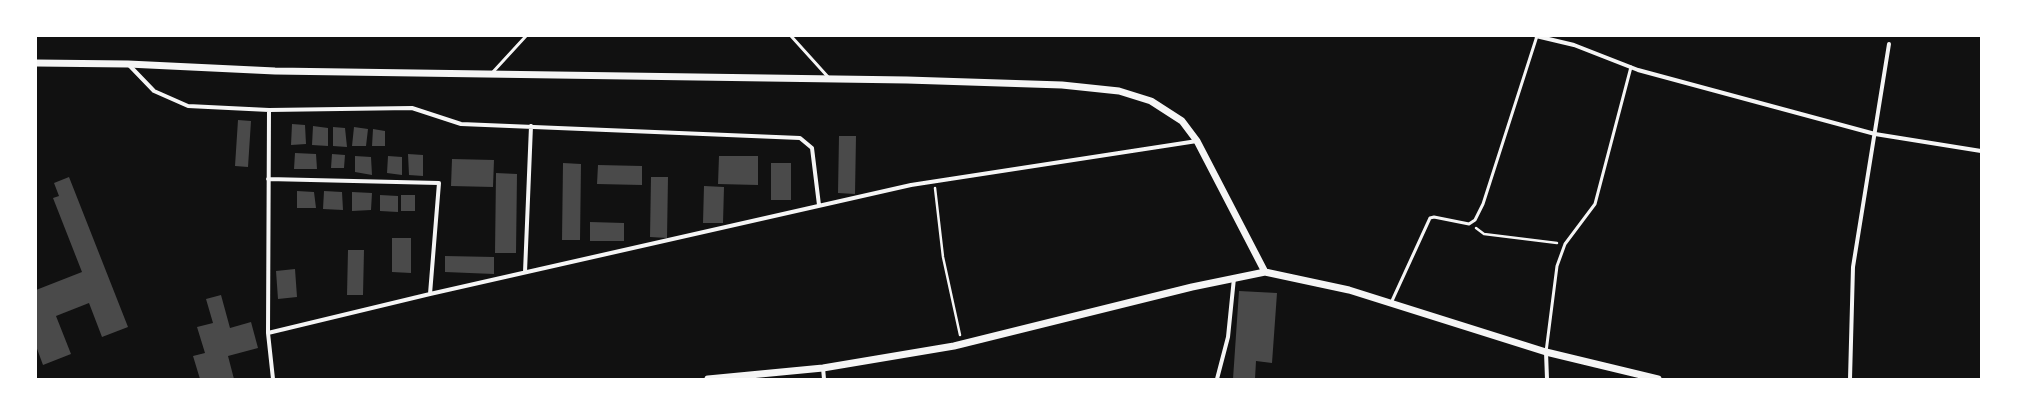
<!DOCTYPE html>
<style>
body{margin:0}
#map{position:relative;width:2017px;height:415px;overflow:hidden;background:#111;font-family:"Exo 2",sans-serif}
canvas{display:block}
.frame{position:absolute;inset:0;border:37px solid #fff;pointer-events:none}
</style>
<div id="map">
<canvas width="2017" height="415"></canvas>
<div class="frame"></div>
</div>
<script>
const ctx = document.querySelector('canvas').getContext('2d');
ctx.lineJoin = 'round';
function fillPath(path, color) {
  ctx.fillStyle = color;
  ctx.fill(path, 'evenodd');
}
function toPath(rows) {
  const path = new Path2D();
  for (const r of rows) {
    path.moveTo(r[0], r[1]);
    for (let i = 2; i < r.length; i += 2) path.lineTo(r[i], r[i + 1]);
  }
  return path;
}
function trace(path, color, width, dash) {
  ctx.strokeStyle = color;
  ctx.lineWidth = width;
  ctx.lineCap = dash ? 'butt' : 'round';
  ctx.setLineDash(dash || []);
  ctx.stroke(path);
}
fillPath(toPath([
 [238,120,251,121,248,167,235,166],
 [292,124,305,125,306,144,291,145],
 [313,126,328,128,328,146,312,145],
 [333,127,345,128,347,147,333,146],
 [354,127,368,129,366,146,352,146],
 [373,129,385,131,385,146,372,146],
 [839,136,856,136,855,194,838,193],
 [295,153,316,154,317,169,294,169],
 [332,154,345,155,344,168,331,168],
 [408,154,423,155,423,176,409,175],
 [355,156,371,157,372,175,355,172],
 [388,156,402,157,402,175,387,173],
 [719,156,758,156,758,185,718,184],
 [452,159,494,160,493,187,451,186],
 [563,163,581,164,580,240,562,240],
 [771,163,791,163,791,200,771,200],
 [598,165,642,166,642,185,597,184],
 [496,173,517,174,516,253,495,253],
 [69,177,128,327,102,337,89,303,56,316,71,354,43,365,36,346,36,290,82,272,53,198,59,196,54,183],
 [651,177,668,177,667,238,650,237],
 [704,186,724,187,723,223,703,223],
 [297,191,314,192,316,208,297,208],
 [324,191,342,192,343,210,323,209],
 [352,192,372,193,371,210,352,211],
 [380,195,398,196,398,212,380,211],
 [401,195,415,195,415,211,401,211],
 [590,222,624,223,624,241,590,241],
 [392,238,411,238,411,273,392,272],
 [348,250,364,250,363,295,347,295],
 [445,256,494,257,494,274,445,272],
 [295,269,297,297,278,299,276,271],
 [1239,291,1277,293,1272,363,1256,361,1255,379,1233,379],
 [221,295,230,328,251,322,258,348,228,356,234,379,200,379,193,356,205,353,197,327,213,323,206,299]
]), '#4a4a4a');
trace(toPath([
 [935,188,943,257,960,335],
 [1476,228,1484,234,1557,243]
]), '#f5f5f5', 2.5);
trace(toPath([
 [791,36,829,78],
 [492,73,526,36],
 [1391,303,1430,218,1434,217,1469,224,1475,220,1483,204,1537,36],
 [1546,352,1557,266,1565,244,1595,204,1631,67]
]), '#f5f5f5', 3);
trace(toPath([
 [1536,36,1574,45,1638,70,1875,134,1981,151],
 [128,64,154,91,188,106,269,110,412,108,461,124,800,138,812,148,819,205],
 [269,110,268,333,273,379],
 [268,179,439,183,430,294],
 [525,272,531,126],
 [268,333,430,294,911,185,1197,141],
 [1546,352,1547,379],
 [823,368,824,379],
 [1217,379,1228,337,1234,278],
 [1850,379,1853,267,1889,44]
]), '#f5f5f5', 4);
trace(toPath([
 [36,63,128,64,275,71,907,80,1062,85,1119,91,1151,101,1182,121,1197,141,1265,272],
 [708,379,823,368,954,346,1192,287,1265,272,1349,290,1546,352,1658,379]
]), '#f5f5f5', 7);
</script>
